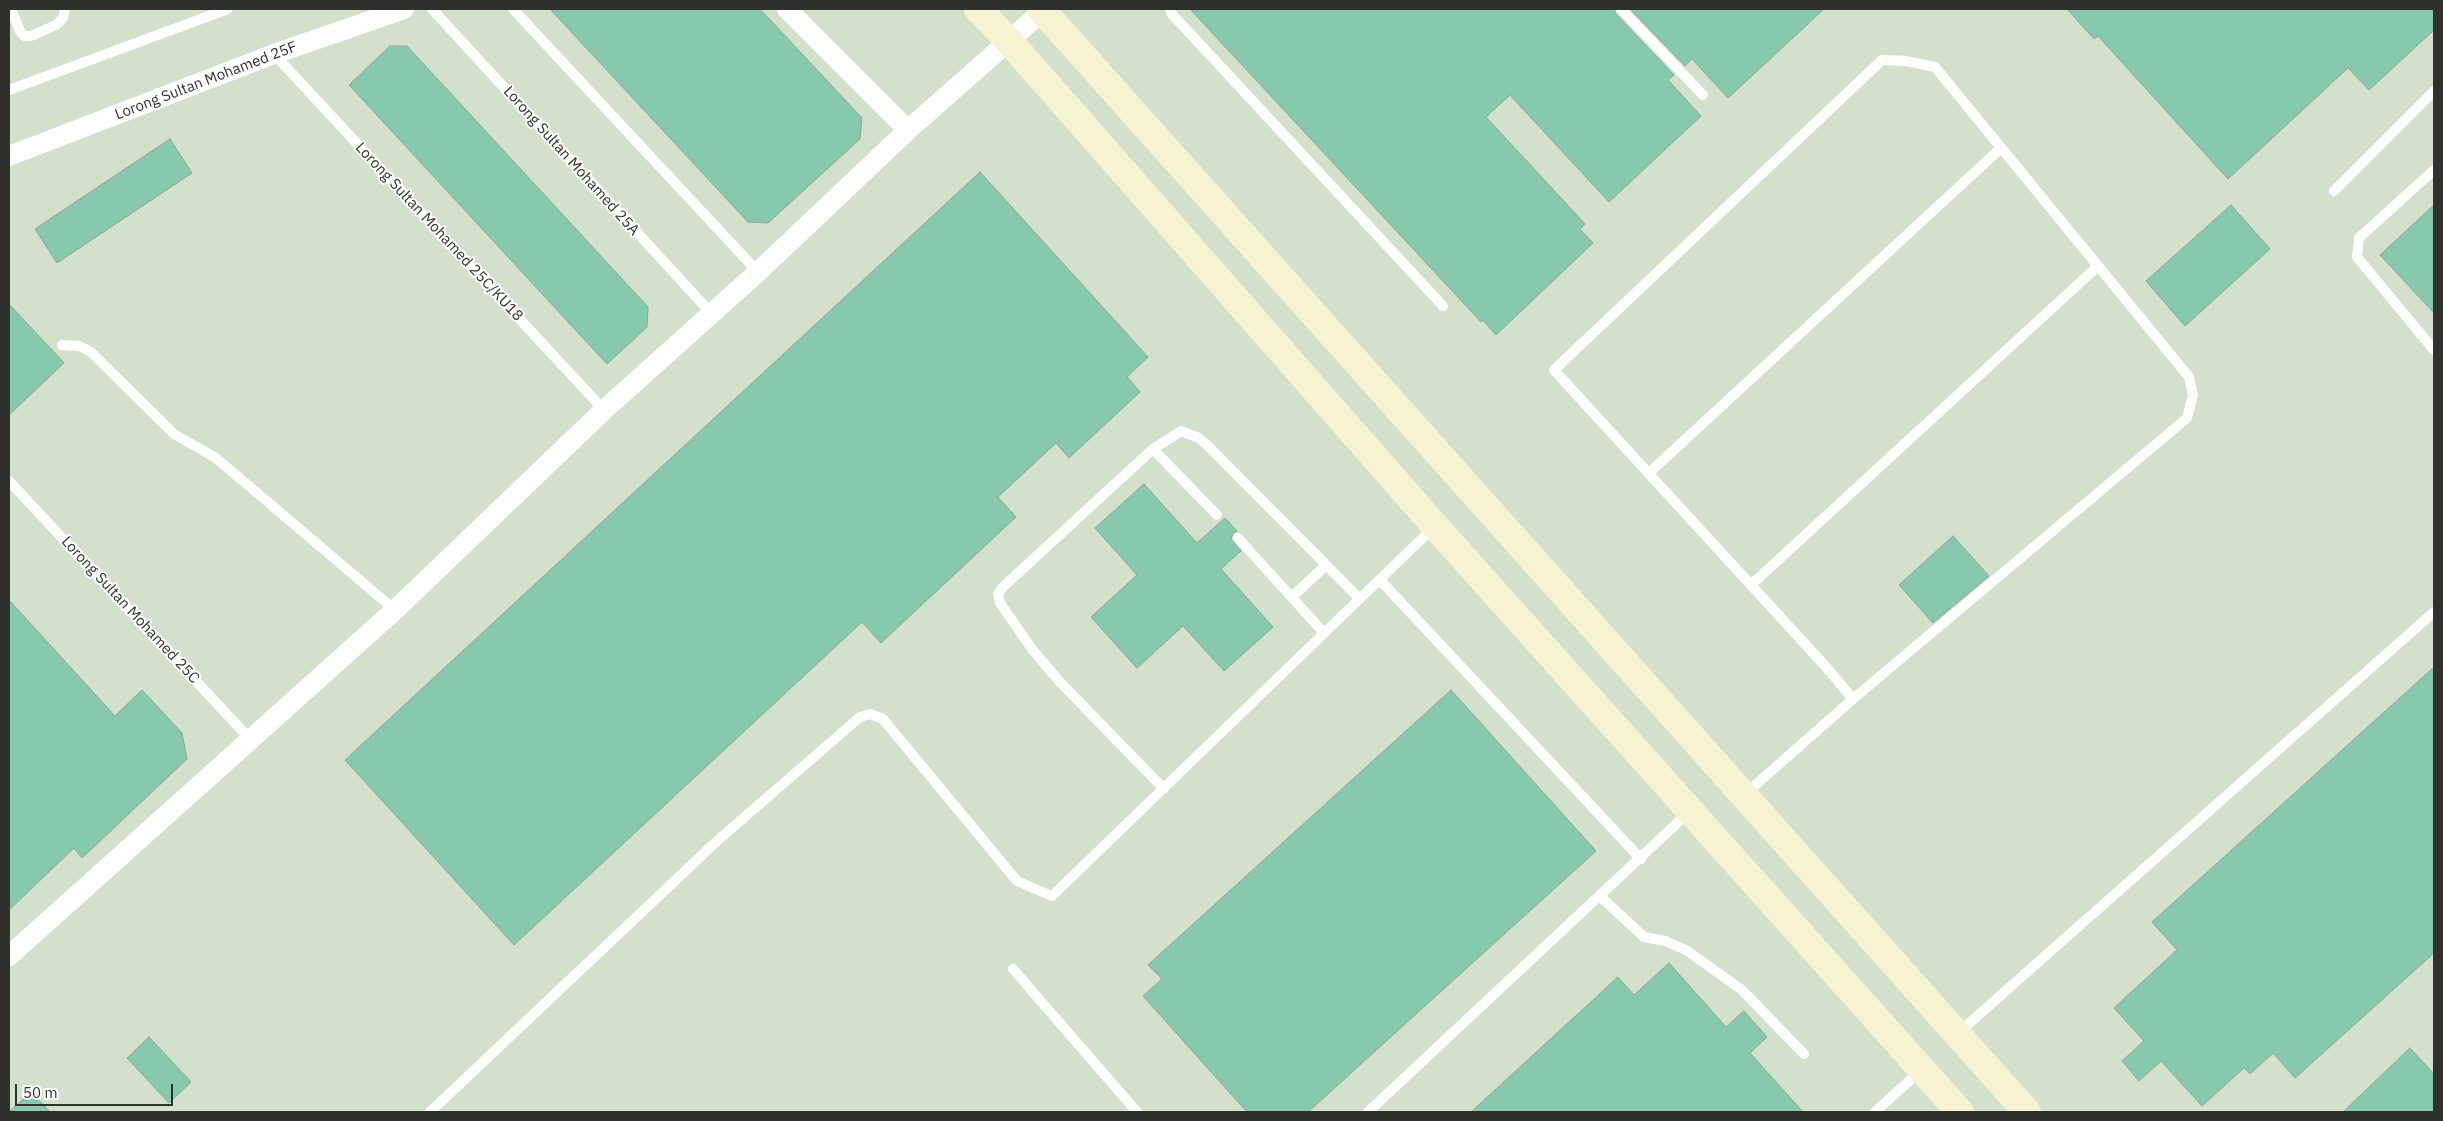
<!DOCTYPE html>
<style>
body{margin:0}
#map{position:relative;width:2443px;height:1121px;overflow:hidden;background:#e0eadc;font-family:"IBM Plex Sans",sans-serif}
canvas{display:block}
.frame{position:absolute;inset:0;border:10px solid #2e312c;pointer-events:none}
.scale{position:absolute;left:15px;top:1084px;width:158px;height:22px;box-sizing:border-box;border:2px solid #2e312c;border-top:0;padding-left:6px;font-size:15px;line-height:18px;white-space:nowrap;color:#2e312c;-webkit-text-stroke:4px #fff;paint-order:stroke}
</style>
<div id="map">
<canvas width="2443" height="1121"></canvas>
<div class="frame"></div>
<div class="scale">50 m</div>
</div>
<script>
const ctx = document.querySelector('canvas').getContext('2d');
ctx.lineJoin = 'round';
function fillPath(path, color) {
  ctx.fillStyle = color;
  ctx.fill(path, 'evenodd');
}
function toPath(rows) {
  const path = new Path2D();
  for (const r of rows) {
    path.moveTo(r[0], r[1]);
    for (let i = 2; i < r.length; i += 2) path.lineTo(r[i], r[i + 1]);
  }
  return path;
}
function trace(path, color, width, dash) {
  ctx.strokeStyle = color;
  ctx.lineWidth = width;
  ctx.lineCap = dash ? 'butt' : 'round';
  ctx.setLineDash(dash || []);
  ctx.stroke(path);
}
function label(font, color, halo, rows, align = 'center') {
  ctx.font = font + ' "IBM Plex Sans",sans-serif';
  ctx.lineWidth = 4;
  ctx.setLineDash([]);
  ctx.textBaseline = 'middle';
  ctx.strokeStyle = halo;
  ctx.fillStyle = color;
  for (const [text, x, y, turn = 0] of rows) {
    ctx.save();
    ctx.translate(x, y);
    ctx.rotate((+turn || 0) * Math.PI / 180);
    ctx.textAlign = isNaN(turn) ? turn : align;
    if (halo) ctx.strokeText(text, 0, 0);
    ctx.fillText(text, 0, 0);
    ctx.restore();
  }
}
fillPath(toPath([
 [9,9,2434,9,2434,1112,9,1112]
]), '#d2e0cc');
const building = toPath([
 [550,9,760,9,862,118,860,139,768,223,748,222,550,9],
 [1190,9,1614,9,1616,14,1674,75,1668,80,1701,116,1609,202,1510,95,1486,117,1585,224,1580,229,1593,243,1496,335,1483,320,1481,322,1190,9],
 [1630,9,1824,9,1728,98,1692,59,1685,66,1630,9],
 [2067,9,2434,9,2434,30,2369,90,2348,68,2228,179,2098,36,2094,39,2067,9],
 [390,46,407,46,648,307,647,327,607,364,349,85,390,46],
 [170,139,192,173,57,263,35,229,170,139],
 [980,172,1148,357,1127,377,1140,392,1069,458,1056,443,998,497,1016,517,881,643,862,622,514,945,345,760,980,172],
 [2231,205,2270,249,2185,326,2146,281,2231,205],
 [2434,205,2434,313,2380,255,2434,205],
 [9,304,64,363,9,415,9,304],
 [1144,484,1197,543,1225,518,1237,531,1233,533,1231,539,1241,551,1221,569,1273,627,1224,671,1183,626,1137,668,1091,617,1137,575,1095,528,1144,484],
 [1953,536,1989,576,1933,623,1899,585,1953,536],
 [9,600,115,716,142,690,182,733,187,759,82,858,74,848,9,910,9,600],
 [2434,667,2434,953,2295,1078,2273,1053,2250,1074,2244,1068,2202,1106,2161,1061,2139,1081,2122,1061,2144,1041,2114,1008,2177,950,2152,922,2434,667],
 [1451,690,1596,851,1308,1112,1247,1112,1143,996,1162,979,1148,965,1451,690],
 [1669,963,1726,1027,1744,1011,1767,1037,1750,1053,1803,1112,1471,1112,1618,977,1634,995,1669,963],
 [149,1037,191,1082,169,1103,127,1058,149,1037],
 [2410,1048,2434,1074,2434,1112,2343,1112,2410,1048],
 [31,1092,50,1112,9,1112,31,1092]
]);
fillPath(building, '#87c9ac');
trace(building, '#93a39b', 1);
trace(toPath([
 [11,9,20,31,24,36,31,36,56,25,63,18,65,9],
 [432,9,711,313],
 [513,9,758,272],
 [1170,9,1171,13,1443,306],
 [1621,9,1703,95],
 [274,54,604,410],
 [9,90,228,9],
 [2434,170,2359,238,2357,257,2434,350],
 [2334,191,2434,91],
 [62,345,79,346,91,352,174,434,216,458,395,610],
 [1153,449,1217,515],
 [1649,473,2001,148],
 [9,481,251,740],
 [1238,538,1324,633],
 [1380,580,1641,859],
 [1751,585,2098,266],
 [1292,597,1326,565],
 [1164,789,1059,681,1032,649,1000,603,998,594,1004,586,1153,449,1181,431,1199,438,1207,445,1360,599],
 [1744,795,1853,699,1827,668,1554,370,1882,60,1906,61,1935,67,2189,377,2193,395,2187,418,1853,699],
 [1601,897,1644,937,1665,941,1686,950,1742,990,1804,1054],
 [1013,969,1137,1112],
 [1957,1034,2434,612],
 [430,1112,717,841,860,717,870,714,883,719,1017,881,1052,896,1434,527],
 [1368,1112,1689,812],
 [1875,1112,1920,1071]
]), '#fff', 10);
trace(toPath([
 [787,9,908,130],
 [9,156,274,54,404,9],
 [9,956,395,610,604,410,758,272,908,130,1045,9]
]), '#fff', 20);
trace(toPath([
 [978,9,1009,41,1435,526,1960,1112],
 [1041,9,2027,1112]
]), '#f5f3d1', 28);
label('15px', '#2e312c', '#fff', [
 ["Lorong Sultan Mohamed 25F",206,81,-21],
 ["Lorong Sultan Mohamed 25A",571,161,48],
 ["Lorong Sultan Mohamed 25C/KU18",439,232,47],
 ["Lorong Sultan Mohamed 25C",130,610,47]
]);
</script>
